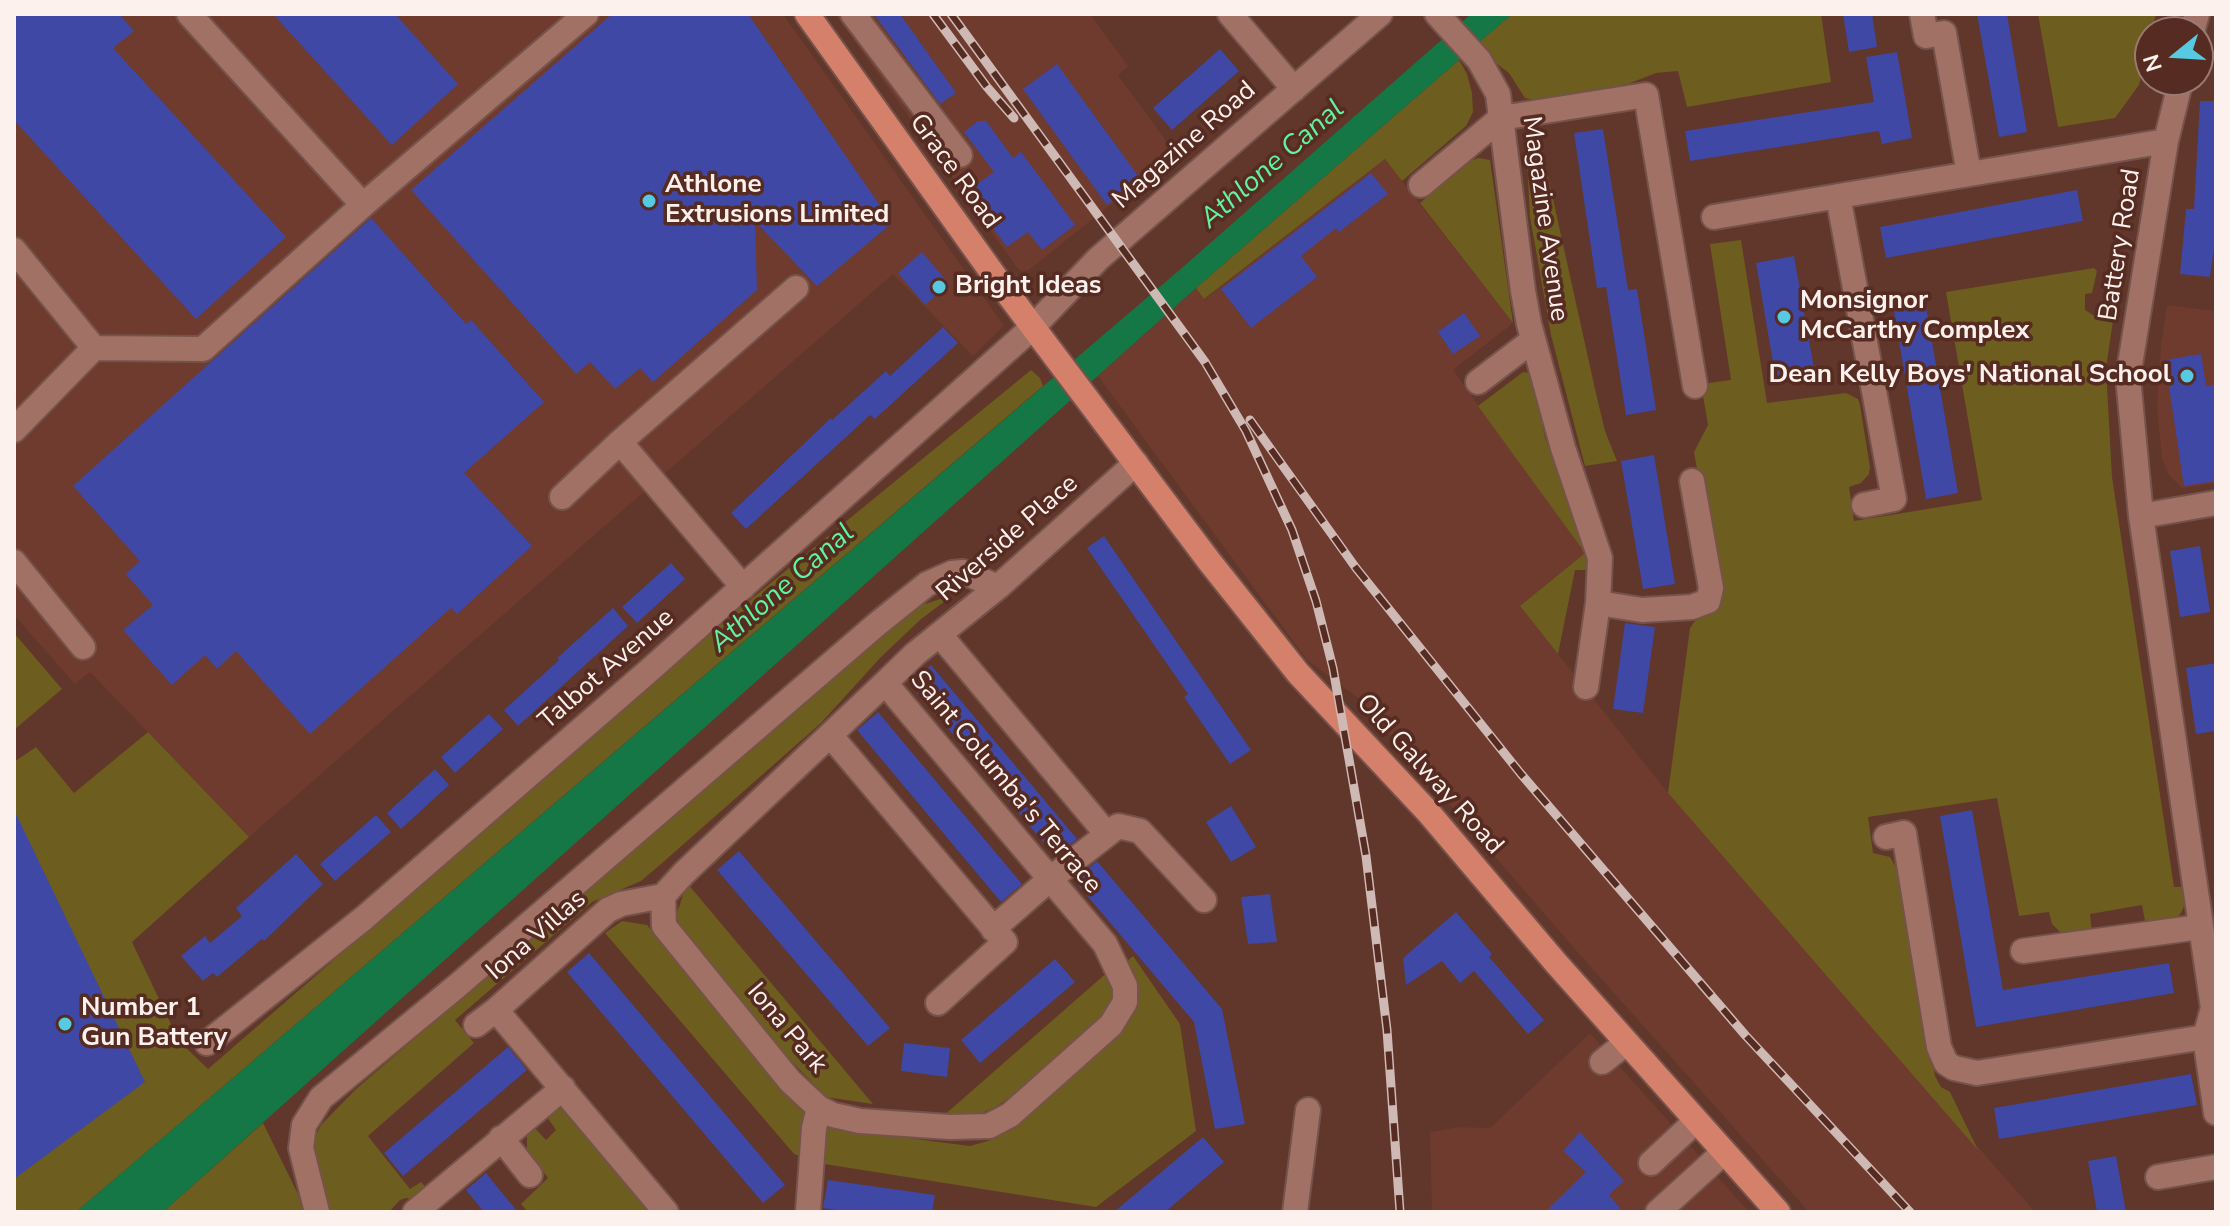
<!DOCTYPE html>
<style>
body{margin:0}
#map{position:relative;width:2230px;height:1226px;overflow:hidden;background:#61362b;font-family:"Nunito Sans",sans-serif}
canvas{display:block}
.frame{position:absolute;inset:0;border:16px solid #fdf1ee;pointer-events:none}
.north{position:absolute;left:2134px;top:16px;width:80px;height:80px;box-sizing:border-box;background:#562b21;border:2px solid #997a73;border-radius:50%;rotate:252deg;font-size:22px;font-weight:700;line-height:32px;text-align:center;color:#fdf1ee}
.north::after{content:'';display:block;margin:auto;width:28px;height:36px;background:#57c9e2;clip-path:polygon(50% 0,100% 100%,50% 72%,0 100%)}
</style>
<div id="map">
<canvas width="2230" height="1226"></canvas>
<div class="frame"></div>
<div class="north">N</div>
</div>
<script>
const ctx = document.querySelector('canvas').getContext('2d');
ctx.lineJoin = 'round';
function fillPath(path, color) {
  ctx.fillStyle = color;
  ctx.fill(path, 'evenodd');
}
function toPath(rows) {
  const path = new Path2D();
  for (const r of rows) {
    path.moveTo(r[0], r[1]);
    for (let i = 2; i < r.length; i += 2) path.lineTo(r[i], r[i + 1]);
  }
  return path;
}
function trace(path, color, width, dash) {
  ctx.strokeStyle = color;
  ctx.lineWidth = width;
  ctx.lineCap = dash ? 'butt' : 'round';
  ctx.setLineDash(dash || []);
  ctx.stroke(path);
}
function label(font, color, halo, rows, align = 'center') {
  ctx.font = font + ' "Nunito Sans",sans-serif';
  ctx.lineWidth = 7;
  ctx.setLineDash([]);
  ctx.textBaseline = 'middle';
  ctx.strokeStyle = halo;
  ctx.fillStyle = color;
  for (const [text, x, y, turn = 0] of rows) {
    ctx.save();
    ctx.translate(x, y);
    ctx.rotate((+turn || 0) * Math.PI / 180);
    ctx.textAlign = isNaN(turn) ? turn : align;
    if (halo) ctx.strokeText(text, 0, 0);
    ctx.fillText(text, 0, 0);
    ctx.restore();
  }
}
fillPath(toPath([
 [14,14,783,14,1004,326,973,356,893,274,249,837,90,672,75,684,14,615],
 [835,14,1090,14,1128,66,1118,75,1175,153,1029,270,1022,271,1018,269],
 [1385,159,1513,323,1453,370,1585,553,1520,606,1668,793,2035,1212,1809,1212,1573,947,1358,698,1307,660,1098,376,1196,288,1205,299],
 [2167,305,2216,311,2216,483,2182,488,2169,475,2162,459,2157,406,2161,345],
 [1590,1033,1749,1212,1432,1212,1430,1132,1459,1127,1490,1128]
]), '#6e3b2e');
fillPath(toPath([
 [1512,14,1821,14,1831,82,1687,107,1678,71,1656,73,1628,84,1536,100,1525,98,1509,73,1488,57,1477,44],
 [2038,14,2156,14,2139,85,2115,118,2058,127],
 [1459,60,1467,74,1472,93,1473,112,1466,126,1402,181,1385,159,1204,299,1196,288],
 [1536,122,1595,389,1605,431,1617,461,1585,466,1551,335,1530,217,1525,124],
 [1479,158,1490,160,1513,323,1420,203,1472,160],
 [1741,240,1767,403,1846,393,1858,399,1860,405,1870,467,1869,474,1861,483,1849,487,1854,521,1982,500,1946,292,2094,268,2097,271,2092,293,2085,294,2085,310,2096,317,2109,318,2113,321,2106,368,2112,477,2174,887,2184,887,2187,900,2181,913,2177,918,2145,921,2142,905,2090,914,2092,933,2062,934,2052,924,2049,912,2019,916,1997,798,1868,817,1873,853,1890,857,1900,874,1935,1076,1941,1087,1950,1092,1978,1150,1668,793,1690,628,1695,621,1715,607,1719,597,1694,452,1708,425,1701,384,1731,380,1710,244],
 [1031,370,1040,378,1043,386,76,1212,14,1212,14,762,36,747,74,793,148,732,249,837,132,942,179,1041,208,1069,739,609],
 [1523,372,1529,373,1534,383,1545,437,1556,469,1591,555,1590,570,1575,570,1558,654,1520,606,1585,553,1478,406],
 [953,595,920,620,881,657,821,723,661,864,641,881,592,902,455,1020,474,1043,368,1136,410,1189,421,1182,429,1191,417,1200,406,1198,400,1200,389,1212,324,1212,312,1150,314,1139,321,1125,356,1089,905,617,922,605],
 [14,633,62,689,14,730],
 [687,883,873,1104,826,1097,774,1043,684,936,676,916],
 [622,921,647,925,806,1114,802,1157,794,1154,605,933],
 [1133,956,1180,1024,1196,1131,1096,1207,818,1163,822,1127,970,1146,991,1140,1021,1120,1121,1033,1136,1010,1136,992,1126,962],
 [1110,970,1115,992,1108,1017,1019,1091,994,1108,979,1114,942,1117],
 [565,1105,652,1212,528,1212,521,1204,548,1178,527,1151,527,1136,533,1126,546,1140,556,1130,547,1117,559,1106],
 [263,1123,298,1194,303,1212,163,1212]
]), '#6d5d1e');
fillPath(toPath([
 [1471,14,1512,14,1196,288,163,1212,76,1212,1183,267]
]), '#157745');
fillPath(toPath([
 [14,14,119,14,134,31,113,48,286,237,196,319,14,120],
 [273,14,395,14,458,84,392,145],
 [612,14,748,14,892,223,817,286,755,221,757,290,653,382,640,368,615,389,590,362,576,374,411,190],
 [874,14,900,14,956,93,940,104],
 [1843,14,1872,14,1877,47,1849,52],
 [1977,14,2007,14,2027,132,1999,137],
 [1220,49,1239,71,1172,130,1153,108],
 [1897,52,1912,138,1882,144,1879,131,1690,161,1685,131,1874,102,1866,57],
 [1057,64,1141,180,1107,205,1023,89],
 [2200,101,2216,101,2216,234,2210,277,2180,274,2186,209,2194,209],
 [978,121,986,121,1013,158,1021,152,1075,225,1042,250,1028,232,1007,247,966,192,994,172,964,132],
 [1603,129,1628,290,1637,289,1656,410,1626,415,1606,287,1597,288,1574,133],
 [1371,173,1388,194,1339,232,1336,228,1301,256,1317,277,1251,328,1221,289],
 [2077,190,2083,221,1886,258,1880,227],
 [371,218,466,324,471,320,544,402,464,473,532,546,457,614,451,608,310,734,236,651,217,669,205,655,172,685,123,630,153,605,126,574,140,561,73,486],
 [922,252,949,284,925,305,898,273],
 [1794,256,1815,374,1776,380,1756,263],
 [1924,295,1958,493,1926,499,1892,300],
 [1464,313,1480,336,1453,354,1438,332],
 [943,327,958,343,875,419,870,415,746,529,731,513,831,418,832,420,886,371,890,376],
 [2201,354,2206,386,2216,385,2216,481,2184,486,2165,360],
 [1654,455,1675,584,1643,589,1621,461],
 [1104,536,1251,750,1230,764,1184,697,1188,694,1087,548],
 [2200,546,2210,612,2180,617,2170,551],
 [671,563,685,579,637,623,622,607],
 [613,608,628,626,518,726,504,710,559,660,557,658],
 [1625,623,1655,627,1643,713,1613,709],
 [2216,663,2216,731,2196,734,2186,668],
 [931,665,1077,839,1055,856,910,683],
 [878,712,1022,884,1001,902,857,730],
 [489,714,503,729,455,773,441,757],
 [435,769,449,785,401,829,387,813],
 [1231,806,1256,847,1231,862,1206,822],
 [14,810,145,1082,14,1179],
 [1972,810,2003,990,2169,963,2174,993,1976,1027,1940,816],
 [376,815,391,832,335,881,320,864],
 [739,851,890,1028,868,1046,717,870],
 [296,854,323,884,264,941,262,939,217,977,213,973,203,981,181,956,205,936,210,943,242,916,236,908],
 [1097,861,1222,1009,1245,1124,1215,1129,1194,1022,1074,880],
 [1270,894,1277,942,1248,944,1241,897],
 [1456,912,1492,954,1489,957,1544,1020,1528,1034,1474,971,1460,983,1442,961,1406,985,1403,958],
 [589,953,785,1185,763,1203,567,972],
 [1055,959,1075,982,980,1063,961,1040],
 [904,1043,950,1048,947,1077,901,1071],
 [508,1047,527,1070,403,1176,384,1153],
 [2191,1074,2197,1105,1999,1139,1994,1108],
 [1580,1132,1624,1181,1609,1195,1623,1212,1545,1212,1586,1172,1563,1151],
 [1203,1137,1224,1162,1165,1212,1114,1212],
 [2116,1156,2126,1212,2097,1212,2088,1161],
 [486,1173,503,1194,518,1212,484,1212,466,1190],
 [828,1180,935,1195,932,1212,849,1212,823,1208]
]), '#3f48a4');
const minor = toPath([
 [189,14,363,205],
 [853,14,960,155],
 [1230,14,1294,89],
 [1437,14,1479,60,1498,94,1523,291,1529,324,1563,448,1600,558,1598,603,1586,687],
 [1922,14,1926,36,1944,33,1969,174],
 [2192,32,2197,14],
 [2181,80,2166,141,2128,377,2141,516,2213,1008,2205,1037,2216,1113],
 [1421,185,1501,118,1646,95,1695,386],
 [1838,196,1894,499,1864,505],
 [1714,217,2166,141],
 [14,250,94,348],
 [1478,382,1533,340],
 [14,430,94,348,203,349,363,205,586,14],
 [562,497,620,442],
 [2141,516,2216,503],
 [14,562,83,647],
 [743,587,620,442,796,288],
 [1598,603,1642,610,1692,607,1708,601,1711,588,1692,481],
 [940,635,1106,833],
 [885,683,1105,944,1125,986,1125,1002,1111,1025,1010,1115,989,1126,950,1127,860,1121,833,1115,819,1108,790,1081,664,926,663,896,684,873,830,735,885,683,915,654,998,587,1136,463],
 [830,735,1005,942,938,1003],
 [1886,837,1904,833,1939,1047,1946,1063,1954,1068,1977,1073,2205,1037],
 [663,896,621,904,608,910,496,1010,666,1212],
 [993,929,1050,879,1118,826,1140,831,1204,900],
 [2023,951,2200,927],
 [476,1025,496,1010],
 [207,1043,364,918,652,668,1033,327,1098,259,1380,14],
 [1602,1062,1626,1043],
 [501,1138,530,1175],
 [1651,1163,1696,1121],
 [2158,1177,2216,1167],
 [317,1212,301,1148,304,1125,321,1098,457,986,876,625,927,584,952,573,963,572,998,587],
 [415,1212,563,1088],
 [808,1212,814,1128,819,1108],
 [1295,1212,1308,1110],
 [1658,1212,1724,1152]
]);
const major = toPath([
 [807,14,996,278,1209,561,1298,673,1428,812,1556,963,1778,1212]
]);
trace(minor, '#75534b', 28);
trace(major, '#75534b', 28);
trace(minor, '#a27165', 24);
trace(major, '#d5806b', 24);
const rail = toPath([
 [933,14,987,87,1014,118],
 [951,14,1205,362,1246,431,1292,530,1316,601,1333,668,1366,856,1387,1030,1400,1212],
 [1250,420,1356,568,1521,774,1746,1036,1910,1212]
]);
trace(rail, '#cfb9b4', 9);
trace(rail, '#562b21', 6, [18]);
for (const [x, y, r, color] of [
 [649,201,8,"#57c9e2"],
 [939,287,8,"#57c9e2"],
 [1784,317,8,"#57c9e2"],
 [2187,376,8,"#57c9e2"],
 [65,1024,8,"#57c9e2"]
]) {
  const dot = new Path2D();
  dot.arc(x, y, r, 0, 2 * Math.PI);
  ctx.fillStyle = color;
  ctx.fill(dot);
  trace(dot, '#562b21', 3);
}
label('26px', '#fdf1ee', '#562b21', [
 ["Magazine Road",1185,146,-41],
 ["Grace Road",954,172,54],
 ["Magazine Avenue",1544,219,82],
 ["Battery Road",2121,245,-81],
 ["Riverside Place",1008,539,-41],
 ["Talbot Avenue",607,670,-41],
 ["Old Galway Road",1429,775,48],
 ["Saint Columba's Terrace",1005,783,50],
 ["Iona Villas",537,936,-41],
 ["Iona Park",786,1029,50]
]);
label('bold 26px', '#fdf1ee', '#562b21', [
 ["Athlone",665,186],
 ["Extrusions Limited",665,216],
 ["Bright Ideas",955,287],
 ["Monsignor",1800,302],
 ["McCarthy Complex",1800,332],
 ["Dean Kelly Boys' National School",2171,376,"right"],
 ["Number 1",81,1009],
 ["Gun Battery",81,1039]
], 'left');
label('italic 28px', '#5ef59e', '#562b21', [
 ["Athlone Canal",1273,165,-41],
 ["Athlone Canal",783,589,-41]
]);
</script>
